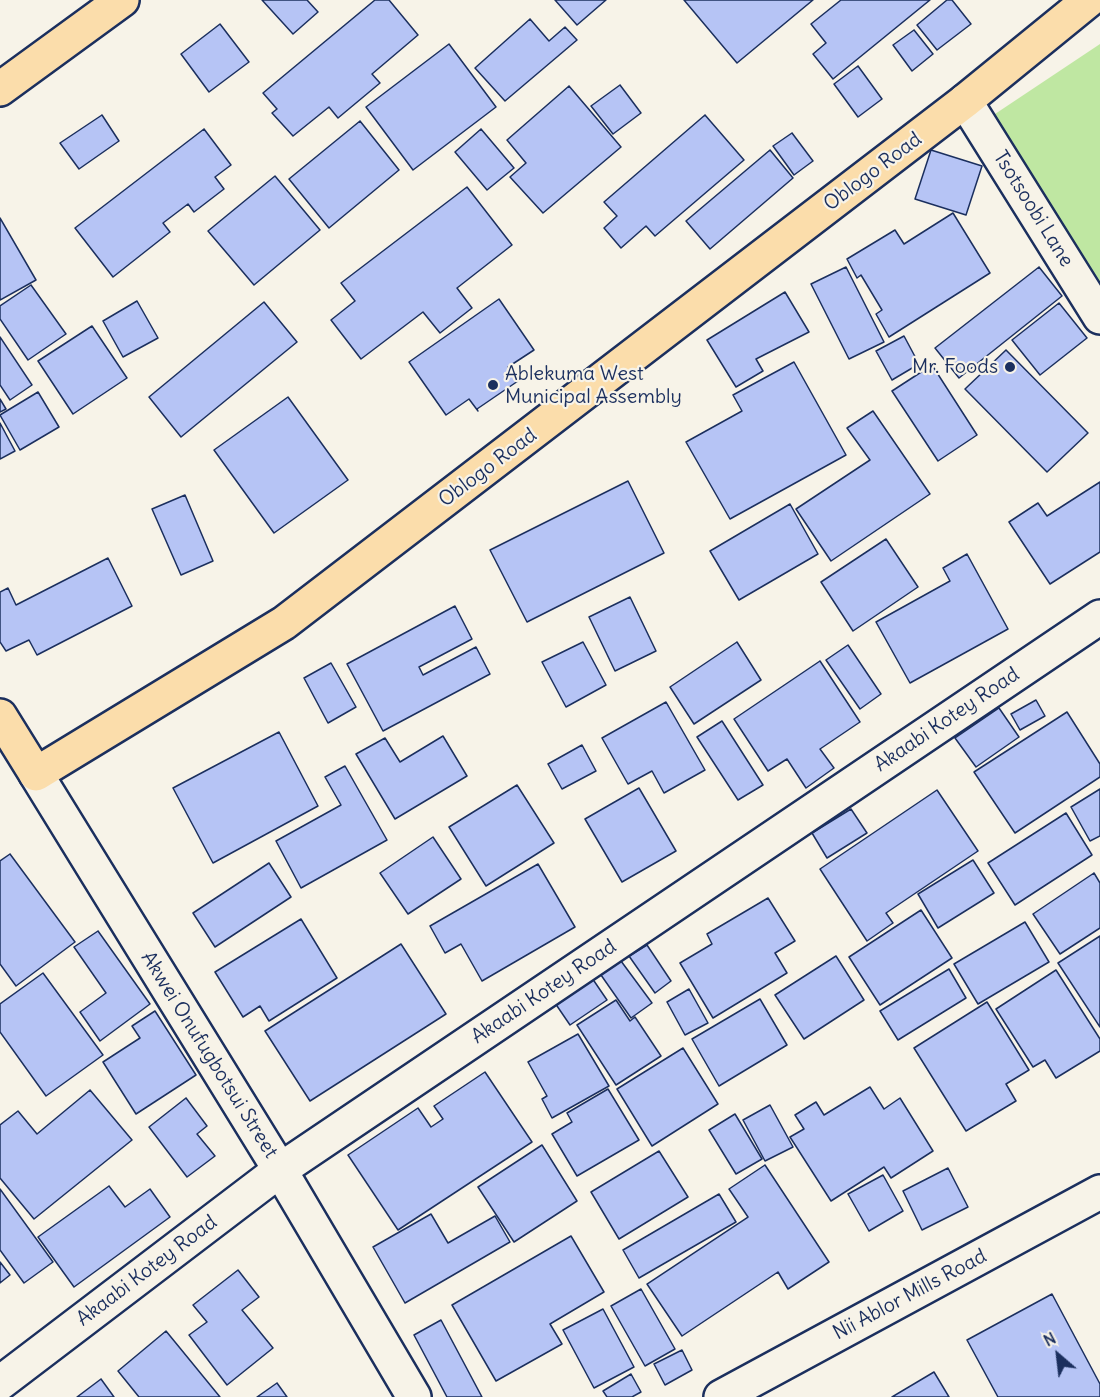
<!DOCTYPE html>
<style>
body{margin:0}
#map{position:relative;width:1100px;height:1397px;overflow:hidden;background:#f7f3e8;font-family:Delius,sans-serif}
canvas{display:block}
.north{position:absolute;left:1028px;top:1325px;width:60px;height:60px;-webkit-text-stroke:4px #f7f3e8;paint-order:stroke;rotate:332deg;font-size:16px;font-weight:700;line-height:24px;text-align:center;color:#1b2f5e}
.north::after{content:'';display:block;margin:auto;width:21px;height:27px;background:#1b2f5e;clip-path:polygon(50% 0,100% 100%,50% 72%,0 100%)}
</style>
<div id="map">
<canvas width="1100" height="1397"></canvas>
<div class="north">N</div>
</div>
<script>
const ctx = document.querySelector('canvas').getContext('2d');
ctx.lineJoin = 'round';
function fillPath(path, color) {
  ctx.fillStyle = color;
  ctx.fill(path, 'evenodd');
}
function toPath(rows) {
  const path = new Path2D();
  for (const r of rows) {
    path.moveTo(r[0], r[1]);
    for (let i = 2; i < r.length; i += 2) path.lineTo(r[i], r[i + 1]);
  }
  return path;
}
function trace(path, color, width, dash) {
  ctx.strokeStyle = color;
  ctx.lineWidth = width;
  ctx.lineCap = dash ? 'butt' : 'round';
  ctx.setLineDash(dash || []);
  ctx.stroke(path);
}
function label(font, color, halo, rows, align = 'center') {
  ctx.font = font + ' Delius,sans-serif';
  ctx.lineWidth = 4.5;
  ctx.setLineDash([]);
  ctx.textBaseline = 'middle';
  ctx.strokeStyle = halo;
  ctx.fillStyle = color;
  for (const [text, x, y, turn = 0] of rows) {
    ctx.save();
    ctx.translate(x, y);
    ctx.rotate((+turn || 0) * Math.PI / 180);
    ctx.textAlign = isNaN(turn) ? turn : align;
    if (halo) ctx.strokeText(text, 0, 0);
    ctx.fillText(text, 0, 0);
    ctx.restore();
  }
}
fillPath(toPath([
 [1100,44,1100,284,989,118]
]), '#bfe7a2');
const building = toPath([
 [262,0,307,0,318,12,293,34,262,0],
 [375,0,389,0,418,35,372,74,380,83,338,118,329,107,293,136,272,113,277,109,263,93,375,0],
 [555,0,606,0,577,25,555,0],
 [684,0,813,0,737,63,684,0],
 [841,0,930,0,833,79,813,54,826,43,811,24,841,0],
 [947,0,952,0,971,24,937,50,917,25,947,0],
 [530,19,549,41,565,27,577,40,505,101,475,68,530,19],
 [220,24,249,62,209,92,181,54,220,24],
 [914,30,933,54,912,71,893,45,914,30],
 [449,44,496,107,413,170,366,107,449,44],
 [858,66,882,99,858,117,834,84,858,66],
 [620,85,641,113,613,134,591,106,620,85],
 [569,86,621,147,543,213,510,177,526,163,507,140,569,86],
 [102,115,119,141,79,169,60,143,102,115],
 [705,115,744,160,655,236,646,226,621,248,604,228,617,216,604,202,705,115],
 [360,121,399,170,329,228,289,179,360,121],
 [204,129,231,165,215,177,224,189,194,212,188,204,163,223,170,232,113,277,75,228,204,129],
 [481,129,514,168,487,190,455,152,481,129],
 [792,133,813,161,794,175,773,146,792,133],
 [770,150,793,178,710,249,686,221,770,150],
 [931,150,982,166,966,215,915,199,931,150],
 [275,176,320,230,254,285,208,231,275,176],
 [467,187,512,245,457,288,472,308,440,333,423,312,361,359,331,320,355,301,341,283,467,187],
 [953,213,990,273,889,337,876,314,882,310,861,275,857,278,847,259,895,230,904,244,953,213],
 [0,218,36,280,0,300,0,218],
 [846,267,884,342,849,359,811,284,846,267],
 [1039,267,1062,296,959,378,935,348,1039,267],
 [31,285,66,334,28,360,0,319,0,306,31,285],
 [785,292,809,332,756,359,763,371,736,387,707,340,785,292],
 [499,299,534,350,508,367,518,381,477,409,478,411,469,399,446,415,409,362,499,299],
 [137,301,158,338,123,357,103,321,137,301],
 [264,302,297,342,181,437,149,397,264,302],
 [1059,303,1087,338,1040,375,1012,340,1059,303],
 [92,326,127,378,73,414,38,361,92,326],
 [904,336,919,364,892,380,876,351,904,336],
 [0,337,32,385,10,400,0,385,0,337],
 [1006,350,1088,433,1047,472,965,389,1006,350],
 [794,362,846,455,730,519,686,442,742,411,733,395,794,362],
 [932,365,977,435,938,461,892,391,932,365],
 [38,392,59,427,20,450,0,415,38,392],
 [288,397,348,480,274,533,214,450,288,397],
 [0,399,6,409,0,412,0,399],
 [873,411,930,494,831,561,796,509,870,460,847,428,873,411],
 [0,423,15,451,0,459,0,423],
 [628,481,664,553,527,622,490,550,628,481],
 [1100,482,1100,552,1050,584,1009,522,1038,503,1047,516,1100,482],
 [185,495,213,561,181,575,152,509,185,495],
 [790,504,818,554,739,600,710,551,790,504],
 [886,539,918,587,853,631,821,582,886,539],
 [967,554,1008,629,910,683,876,622,950,581,943,568,967,554],
 [108,558,132,606,37,655,29,640,6,651,0,642,0,592,8,588,16,605,108,558],
 [630,597,656,651,615,671,589,617,630,597],
 [455,606,472,639,419,667,423,675,476,647,490,674,383,731,347,664,455,606],
 [583,642,606,685,566,707,542,662,583,642],
 [737,642,761,680,694,724,670,687,737,642],
 [848,645,881,694,860,709,826,660,848,645],
 [820,661,860,722,820,749,834,768,806,788,787,759,768,771,734,719,820,661],
 [331,663,356,707,328,723,304,678,331,663],
 [1036,700,1045,716,1020,730,1011,714,1036,700],
 [666,702,705,770,664,793,652,771,628,784,602,738,666,702],
 [999,708,1019,737,976,767,955,738,999,708],
 [1067,712,1100,764,1100,777,1015,833,974,772,1067,712],
 [722,721,763,785,738,800,697,737,722,721],
 [279,732,318,806,213,863,173,788,279,732],
 [443,736,467,776,395,819,356,754,385,738,400,762,443,736],
 [582,745,596,771,562,789,548,764,582,745],
 [345,766,387,840,301,888,276,841,341,805,325,777,345,766],
 [517,785,554,843,486,886,449,827,517,785],
 [639,788,676,851,622,882,585,819,639,788],
 [1100,789,1100,836,1090,841,1071,807,1100,789],
 [937,790,978,851,886,913,893,923,867,941,820,869,937,790],
 [851,809,867,833,827,858,812,833,851,809],
 [1066,813,1092,855,1015,905,988,863,1066,813],
 [433,837,461,879,408,914,380,873,433,837],
 [10,854,75,942,16,986,0,964,0,861,10,854],
 [973,860,994,893,938,928,918,894,973,860],
 [269,863,291,897,215,947,193,913,269,863],
 [538,864,575,927,482,981,461,944,445,953,430,926,538,864],
 [1094,873,1100,883,1100,928,1060,954,1033,914,1094,873],
 [768,898,795,941,775,953,787,973,713,1018,680,963,712,944,707,934,768,898],
 [921,910,952,958,880,1005,849,957,921,910],
 [301,919,337,978,269,1021,260,1006,243,1017,215,972,301,919],
 [1025,922,1049,962,978,1004,954,964,1025,922],
 [98,931,150,1004,100,1041,80,1012,106,993,74,947,98,931],
 [1100,936,1100,1027,1058,963,1100,936],
 [401,944,446,1014,310,1101,265,1031,401,944],
 [647,945,671,981,655,993,629,956,647,945],
 [836,956,864,1000,804,1039,775,995,836,956],
 [621,961,652,1003,631,1018,601,975,621,961],
 [949,969,966,998,898,1040,880,1011,949,969],
 [1056,970,1100,1039,1100,1051,1056,1078,1045,1060,1033,1067,996,1009,1056,970],
 [43,973,103,1055,46,1096,0,1032,0,1004,43,973],
 [592,978,607,1000,570,1025,555,1003,592,978],
 [689,989,708,1023,685,1035,667,1002,689,989],
 [760,999,787,1045,719,1086,692,1039,760,999],
 [616,1000,630,1021,635,1017,661,1056,616,1085,577,1025,616,1000],
 [987,1002,1029,1070,1006,1084,1016,1101,966,1131,914,1048,987,1002],
 [155,1011,196,1075,136,1114,103,1062,140,1038,132,1026,155,1011],
 [578,1034,609,1086,552,1118,542,1099,547,1096,528,1062,578,1034],
 [683,1048,718,1104,652,1146,617,1089,683,1048],
 [485,1072,532,1142,398,1230,348,1155,418,1108,431,1127,443,1119,434,1106,485,1072],
 [870,1087,884,1109,900,1098,933,1151,891,1178,884,1167,831,1201,790,1137,804,1129,795,1115,816,1102,824,1115,870,1087],
 [608,1089,639,1140,577,1176,552,1134,572,1122,567,1113,608,1089],
 [90,1090,132,1140,34,1219,0,1178,0,1125,18,1111,37,1134,90,1090],
 [186,1098,207,1126,197,1134,215,1156,187,1177,149,1127,186,1098],
 [770,1105,793,1147,765,1161,743,1120,770,1105],
 [735,1114,762,1159,736,1174,709,1130,735,1114],
 [542,1145,577,1201,514,1242,478,1187,542,1145],
 [659,1151,688,1197,619,1239,591,1192,659,1151],
 [765,1165,829,1262,788,1289,778,1272,682,1336,647,1284,748,1217,729,1189,765,1165],
 [948,1168,968,1207,922,1230,903,1191,948,1168],
 [883,1175,903,1211,869,1231,848,1194,883,1175],
 [109,1186,125,1207,150,1189,170,1217,74,1287,38,1237,109,1186],
 [0,1189,53,1262,24,1283,0,1250,0,1189],
 [719,1194,736,1222,639,1278,623,1250,719,1194],
 [431,1214,448,1243,495,1216,510,1242,405,1303,373,1247,431,1214],
 [571,1236,604,1292,550,1324,562,1344,496,1381,452,1305,571,1236],
 [0,1262,10,1275,0,1283,0,1262],
 [238,1270,259,1297,242,1310,273,1348,227,1385,189,1335,207,1322,193,1305,238,1270],
 [641,1289,675,1349,645,1366,611,1306,641,1289],
 [1052,1294,1100,1384,1100,1397,998,1397,967,1340,1052,1294],
 [603,1309,634,1367,594,1388,563,1330,603,1309],
 [441,1320,482,1397,447,1397,414,1335,441,1320],
 [166,1331,220,1397,139,1397,118,1371,166,1331],
 [682,1350,692,1370,665,1385,654,1364,682,1350],
 [934,1372,949,1397,892,1397,934,1372],
 [631,1374,641,1392,632,1397,607,1397,603,1391,631,1374],
 [101,1379,114,1397,77,1397,101,1379],
 [277,1383,287,1397,257,1397,277,1383]
]);
fillPath(building, '#b6c4f5');
trace(building, '#1b2f5e', 1.5);
const minor = toPath([
 [965,101,1100,317],
 [36,774,280,1170,414,1397],
 [0,1383,280,1170,1100,617],
 [721,1397,1100,1192]
]);
const major = toPath([
 [0,89,122,0],
 [0,716,36,774,284,623,965,101,1089,0]
]);
trace(minor, '#1b2f5e', 38);
trace(major, '#1b2f5e', 38);
trace(minor, '#f7f3e8', 33);
trace(major, '#fbddab', 33);
for (const [x, y, r, color] of [
 [1010,367,6,"#1b2f5e"],
 [493,385,6,"#1b2f5e"]
]) {
  const dot = new Path2D();
  dot.arc(x, y, r, 0, 2 * Math.PI);
  ctx.fillStyle = color;
  ctx.fill(dot);
  trace(dot, '#f7f3e8', 2);
}
label('20px', '#1b2f5e', '#f7f3e8', [
 ["Oblogo Road",873,172,-37],
 ["Tsotsoobi Lane",1033,209,58],
 ["Oblogo Road",488,468,-37],
 ["Akaabi Kotey Road",947,720,-34],
 ["Akaabi Kotey Road",544,992,-34],
 ["Akwei Onufugbotsui Street",209,1055,58],
 ["Akaabi Kotey Road",147,1271,-37],
 ["Nii Ablor Mills Road",910,1295,-28]
]);
label('20px', '#1b2f5e', '#f7f3e8', [
 ["Mr. Foods",998,367],
 ["Ablekuma West",505,374,"left"],
 ["Municipal Assembly",505,397,"left"]
], 'right');
</script>
